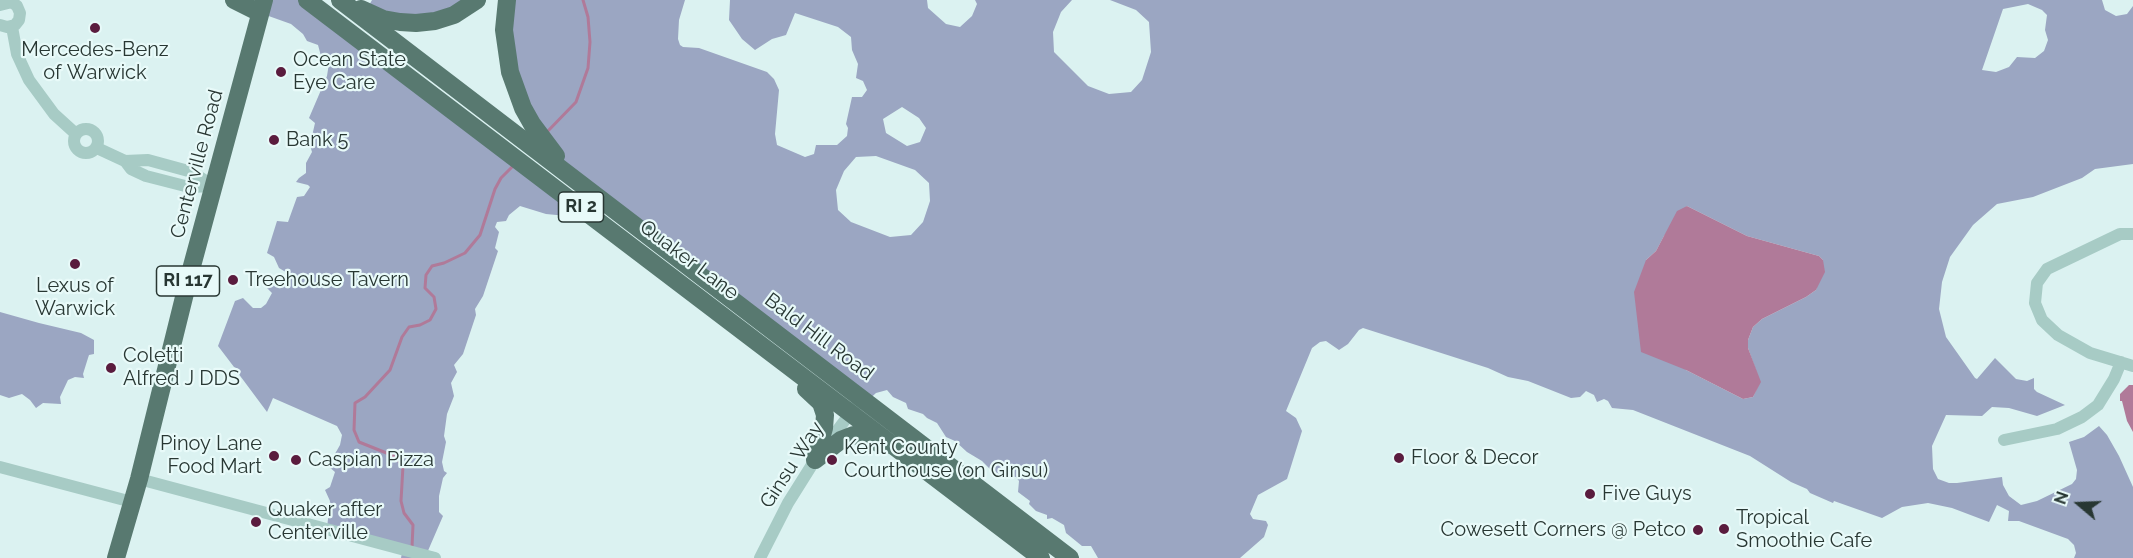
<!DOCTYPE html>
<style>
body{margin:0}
#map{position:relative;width:2133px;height:558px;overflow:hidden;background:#dbf2f1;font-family:Raleway,sans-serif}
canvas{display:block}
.north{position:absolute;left:2049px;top:474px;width:60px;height:60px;-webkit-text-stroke:4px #e8faf9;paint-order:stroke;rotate:289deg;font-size:16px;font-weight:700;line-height:24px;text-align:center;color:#283733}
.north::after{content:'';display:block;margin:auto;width:21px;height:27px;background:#283733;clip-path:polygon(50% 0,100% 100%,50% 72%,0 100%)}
</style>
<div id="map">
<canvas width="2133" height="558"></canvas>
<div class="north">N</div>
</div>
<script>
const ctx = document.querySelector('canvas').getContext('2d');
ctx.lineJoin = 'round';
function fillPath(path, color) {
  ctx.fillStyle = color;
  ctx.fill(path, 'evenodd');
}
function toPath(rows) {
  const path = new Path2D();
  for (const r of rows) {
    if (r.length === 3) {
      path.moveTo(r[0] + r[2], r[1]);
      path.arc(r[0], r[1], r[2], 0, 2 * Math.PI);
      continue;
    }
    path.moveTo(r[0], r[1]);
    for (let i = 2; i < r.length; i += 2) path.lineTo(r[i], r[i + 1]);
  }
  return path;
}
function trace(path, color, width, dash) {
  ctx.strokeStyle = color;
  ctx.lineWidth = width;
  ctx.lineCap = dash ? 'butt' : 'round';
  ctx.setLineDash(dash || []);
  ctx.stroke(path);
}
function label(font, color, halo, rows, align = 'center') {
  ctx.font = font + ' Raleway,sans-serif';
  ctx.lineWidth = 4.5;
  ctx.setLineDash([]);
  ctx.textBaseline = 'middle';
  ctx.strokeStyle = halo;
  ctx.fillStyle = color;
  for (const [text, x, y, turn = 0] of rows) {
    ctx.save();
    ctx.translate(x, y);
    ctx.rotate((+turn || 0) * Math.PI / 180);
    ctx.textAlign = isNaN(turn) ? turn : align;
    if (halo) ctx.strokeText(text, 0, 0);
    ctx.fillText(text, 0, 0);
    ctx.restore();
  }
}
fillPath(toPath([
 [266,0,305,0,575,205,567,216,546,214,520,206,509,215,506,221,497,222,495,227,499,232,495,248,498,251,483,296,475,309,476,315,463,354,454,365,457,372,451,383,454,396,447,414,444,436,446,442,442,462,444,471,447,473,443,478,439,496,439,512,443,516,427,553,438,558,401,558,402,553,327,528,330,501,325,490,330,487,335,472,328,466,340,445,342,435,337,426,273,398,267,412,238,373,238,369,234,367,218,346,235,301,243,298,253,308,261,308,266,304,272,293,267,288,268,284,288,280,289,274,279,268,274,257,267,253,277,221,288,222,297,197,304,196,310,187,308,185,296,182,299,178,306,173,306,163,312,152,310,145,315,123,309,118,327,76,329,63,321,56,318,45,307,41,303,34,291,24,263,14],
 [372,0,476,0,435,21,366,11],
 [505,0,685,0,679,20,678,39,680,45,683,47,699,48,767,72,774,79,779,90,775,134,777,145,805,157,814,154,816,145,837,145,847,136,848,128,846,124,852,97,862,97,867,90,863,81,856,78,858,64,852,50,851,37,838,27,795,13,786,35,772,39,755,50,742,39,729,20,730,0,927,0,928,8,946,24,960,27,972,16,977,4,975,0,1072,0,1061,12,1053,32,1054,52,1088,86,1109,94,1131,92,1142,80,1151,52,1149,22,1136,10,1110,0,2102,0,2105,10,2116,16,2127,14,2133,6,2133,164,2095,169,2082,178,2033,197,1997,204,1973,225,1950,257,1942,282,1939,309,1946,337,1975,378,1977,379,1995,358,2016,379,2027,381,2034,378,2034,389,2037,392,2065,405,2037,416,2009,408,1992,407,1982,416,1946,415,1932,446,1933,469,1938,479,1949,483,1957,483,2002,477,2003,485,2009,496,2021,505,2037,501,2072,484,2076,479,2077,470,2069,442,2084,437,2099,426,2107,435,2119,456,2133,487,2133,558,2074,558,2076,553,2074,545,2068,539,2019,521,2008,521,2009,511,1997,505,1989,522,1952,508,1928,503,1902,507,1882,518,1834,501,1833,503,1810,493,1807,489,1791,482,1750,456,1633,410,1612,408,1608,401,1604,399,1597,402,1594,395,1586,391,1580,397,1571,398,1528,381,1508,377,1488,368,1363,328,1359,330,1348,344,1339,350,1326,341,1320,342,1312,348,1286,411,1296,418,1302,431,1287,479,1258,495,1250,514,1253,519,1266,521,1268,525,1264,537,1240,558,1098,558,1091,546,1082,546,1066,533,1064,525,1052,518,1047,519,1047,515,1036,511,1029,504,1030,501,1018,492,1019,481,1016,477,1003,476,991,470,982,461,967,452,955,441,946,437,937,423,927,418,923,414,908,409,906,403,893,397,887,390,876,393,863,405,575,177,522,106],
 [2028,4,2042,10,2047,15,2045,30,2048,40,2044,51,2035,58,2017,57,2009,67,1996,72,1982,70,2003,9],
 [902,107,919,118,926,128,920,142,907,146,886,133,883,119],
 [876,156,915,170,929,183,930,201,923,222,911,235,890,237,851,222,838,210,836,190,844,171,856,157],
 [1687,206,1747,236,1819,256,1823,260,1816,290,1806,297,1762,319,1753,327,1748,340,1748,348,1760,382,1753,397,1743,399,1686,370,1646,260,1656,251,1664,236],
 [0,312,39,323,81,333,94,340,94,354,89,355,88,358,83,374,84,378,75,377,68,380,60,397,61,404,43,403,36,408,30,400,22,394,9,398,0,395]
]), '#9ba6c2');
fillPath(toPath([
 [1687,206,1747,236,1819,256,1823,260,1825,272,1816,290,1806,297,1762,319,1753,327,1748,340,1748,348,1761,382,1753,397,1743,399,1686,370,1641,352,1634,292,1646,260,1656,251,1677,211],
 [2129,385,2133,385,2133,432,2127,421,2122,401,2120,401,2120,394]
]), '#b07a99');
trace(toPath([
 [546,133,576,102,588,68,590,42,588,17,583,0],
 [412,547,413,525,404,513,401,501,403,466,394,456,359,442,354,430,355,403,365,397,390,370,402,337,409,327,420,325,430,320,436,309,434,297,425,288,426,275,432,266,444,263,465,253,480,235,495,189,501,178,512,167]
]), '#b07a99', 3);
trace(toPath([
 [0,5,12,2,17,6,20,13,19,20,15,25,7,27,0,25],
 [12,27,17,54,29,80,54,114,76,134],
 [86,141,12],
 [97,148,125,161,131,169,146,176,189,187,214,186],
 [125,161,148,160,192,172,213,186],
 [2133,234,2120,234,2047,269,2037,283,2035,303,2042,320,2058,335,2090,353,2133,366],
 [2004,440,2057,429,2082,417,2098,405,2114,379,2121,362],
 [0,467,132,502],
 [139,479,435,558],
 [760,558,788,503,815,460,855,407]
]), '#a7cbc5', 12);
trace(toPath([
 [234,0,260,13],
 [307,0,1041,558],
 [340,0,1070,558],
 [507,0,504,30,510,72,523,108,532,124,556,156],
 [361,9,383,19,400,22,416,23,435,21,454,15,477,0],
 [806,389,821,403,825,415,824,428,815,460],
 [815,460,841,440,854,435,869,438,884,446],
 [116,558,139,479,189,277,264,0]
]), '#587970', 18);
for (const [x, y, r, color] of [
 [95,28,6,"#5a1c3e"],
 [281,72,6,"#5a1c3e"],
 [274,140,6,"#5a1c3e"],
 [75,264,6,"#5a1c3e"],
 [233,280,6,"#5a1c3e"],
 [111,368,6,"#5a1c3e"],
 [274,456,6,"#5a1c3e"],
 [1399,458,6,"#5a1c3e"],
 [296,460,6,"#5a1c3e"],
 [832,460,6,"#5a1c3e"],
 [1590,494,6,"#5a1c3e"],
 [256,522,6,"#5a1c3e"],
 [1724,529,6,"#5a1c3e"],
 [1698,530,6,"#5a1c3e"]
]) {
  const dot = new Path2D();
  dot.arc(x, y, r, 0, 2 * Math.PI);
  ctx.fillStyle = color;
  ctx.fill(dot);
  trace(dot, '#e8faf9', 2);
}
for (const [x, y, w] of [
 [581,207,45],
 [188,281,63]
]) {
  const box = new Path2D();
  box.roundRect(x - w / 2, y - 15, w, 30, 4.5);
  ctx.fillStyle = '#e8faf9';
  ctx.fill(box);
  trace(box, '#283733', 1.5);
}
label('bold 18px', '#283733', null, [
 ["RI 2",581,207],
 ["RI 117",188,281]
]);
label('20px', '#283733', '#e8faf9', [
 ["Mercedes-Benz",95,50,"center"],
 ["of Warwick",95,73,"center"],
 ["Ocean State",293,60],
 ["Eye Care",293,83],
 ["Bank 5",286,140],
 ["Treehouse Tavern",245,280],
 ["Lexus of",75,286,"center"],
 ["Warwick",75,309,"center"],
 ["Coletti",123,356],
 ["Alfred J DDS",123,379],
 ["Pinoy Lane",262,444,"right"],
 ["Food Mart",262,467,"right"],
 ["Kent County",844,448],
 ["Courthouse (on Ginsu)",844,471],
 ["Floor & Decor",1411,458],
 ["Caspian Pizza",308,460],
 ["Five Guys",1602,494],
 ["Quaker after",268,510],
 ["Centerville",268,533],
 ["Tropical",1736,518],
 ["Smoothie Cafe",1736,541],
 ["Cowesett Corners @ Petco",1686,530,"right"]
], 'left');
label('20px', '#283733', '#e8faf9', [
 ["Centerville Road",197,164,-75],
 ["Quaker Lane",689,260,37],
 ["Bald Hill Road",819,337,37],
 ["Ginsu Way",792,465,-57]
]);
</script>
